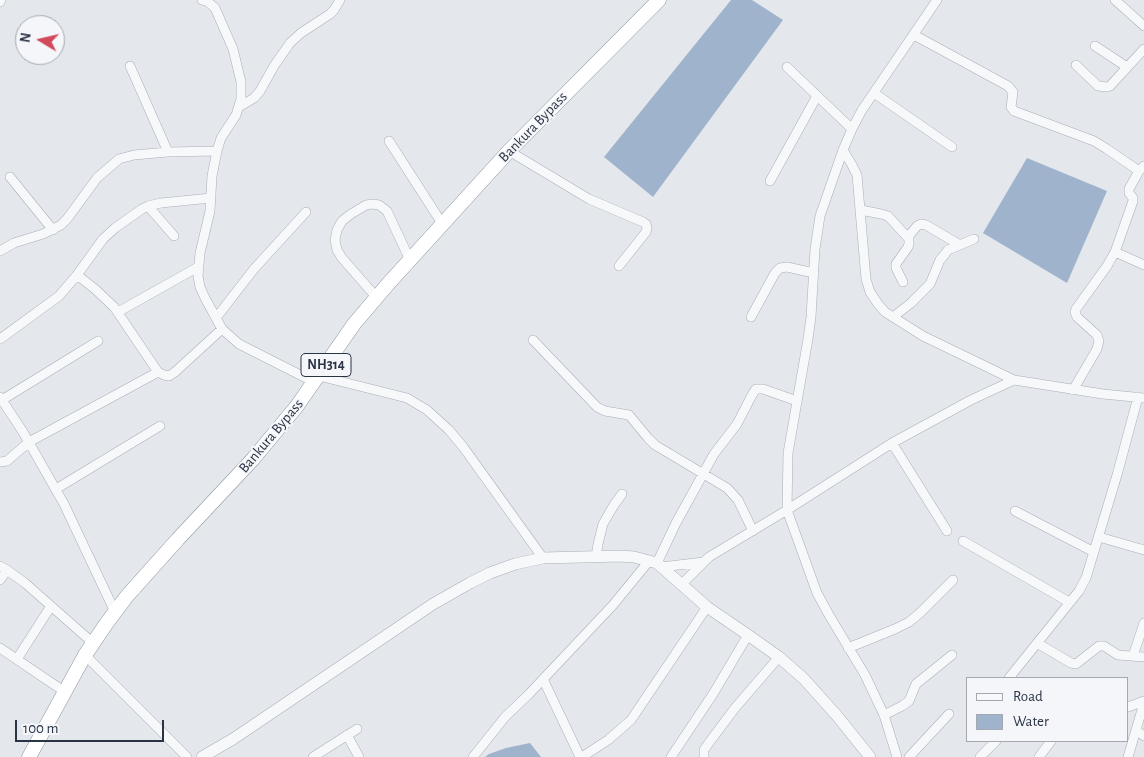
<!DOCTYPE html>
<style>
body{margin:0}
#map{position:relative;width:1144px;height:757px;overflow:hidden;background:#e4e7ec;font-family:"Alegreya Sans",sans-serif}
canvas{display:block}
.legend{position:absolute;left:966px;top:677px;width:162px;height:65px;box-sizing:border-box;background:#f4f6f9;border:1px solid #a4a8b1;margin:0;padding:6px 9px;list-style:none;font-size:15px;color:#2b3445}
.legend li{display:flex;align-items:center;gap:10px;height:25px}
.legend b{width:25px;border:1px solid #a4a8b1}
.north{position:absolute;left:15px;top:15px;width:50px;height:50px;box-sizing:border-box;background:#f4f6f9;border:1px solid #a4a8b1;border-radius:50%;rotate:279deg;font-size:14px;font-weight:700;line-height:20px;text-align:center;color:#2b3445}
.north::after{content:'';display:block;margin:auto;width:18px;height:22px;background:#d1495b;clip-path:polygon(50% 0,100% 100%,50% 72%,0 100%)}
.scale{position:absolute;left:15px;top:720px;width:149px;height:22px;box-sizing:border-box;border:2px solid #2b3445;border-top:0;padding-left:6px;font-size:15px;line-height:18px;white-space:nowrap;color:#2b3445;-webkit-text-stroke:4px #f4f6f9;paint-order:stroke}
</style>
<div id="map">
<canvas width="1144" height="757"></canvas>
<ul class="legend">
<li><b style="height:6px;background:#f7f8fa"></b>Road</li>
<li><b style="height:14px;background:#9fb4cc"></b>Water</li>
</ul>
<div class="north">N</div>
<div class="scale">100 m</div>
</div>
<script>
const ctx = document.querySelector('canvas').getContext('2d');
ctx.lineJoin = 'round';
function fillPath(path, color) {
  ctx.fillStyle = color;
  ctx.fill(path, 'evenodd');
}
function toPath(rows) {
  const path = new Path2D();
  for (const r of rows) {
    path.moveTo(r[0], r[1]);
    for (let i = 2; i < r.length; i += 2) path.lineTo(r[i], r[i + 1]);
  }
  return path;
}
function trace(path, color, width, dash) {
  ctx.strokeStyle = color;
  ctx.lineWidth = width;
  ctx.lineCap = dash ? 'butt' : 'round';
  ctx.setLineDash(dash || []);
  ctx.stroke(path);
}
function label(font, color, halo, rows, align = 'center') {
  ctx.font = font + ' "Alegreya Sans",sans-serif';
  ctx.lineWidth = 4;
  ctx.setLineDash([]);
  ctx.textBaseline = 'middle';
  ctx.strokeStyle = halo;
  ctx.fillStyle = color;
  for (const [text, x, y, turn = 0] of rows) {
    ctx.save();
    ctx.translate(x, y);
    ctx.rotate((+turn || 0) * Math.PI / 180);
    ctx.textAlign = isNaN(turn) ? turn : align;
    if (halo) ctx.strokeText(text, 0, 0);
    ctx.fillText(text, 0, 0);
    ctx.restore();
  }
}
fillPath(toPath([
 [731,0,752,0,783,20,653,197,604,157],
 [1027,158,1107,191,1067,283,983,233],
 [530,743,541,757,485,757,489,754,506,748]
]), '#9fb4cc');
const minor = toPath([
 [202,0,207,1,215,8,233,49,241,82,241,99,236,115,221,138,217,151,212,176,210,211,200,253,198,276,200,287,205,298,222,329,239,344,314,382],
 [1115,0,1144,26],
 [0,2,1,0],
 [914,35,1008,86,1013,92,1011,107,1014,111,1094,141,1107,149,1139,171],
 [1095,46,1127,67],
 [1076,65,1098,86,1107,87,1110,86,1144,49],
 [130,66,168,152],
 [787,67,852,129],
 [874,93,952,147],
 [239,107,254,98,260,91,274,66,290,43,301,33,330,14,334,10,340,0],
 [389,141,443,225],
 [843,150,852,165,857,175,866,279,870,292,878,304,885,312,923,336,1014,380],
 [509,151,589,199,643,222,646,224,647,228,646,232,619,266],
 [10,177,53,230],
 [770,181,817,96],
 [148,206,174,236],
 [861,210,881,214,888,216,909,239,909,244,908,247,896,264,896,268,903,282],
 [908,237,917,226,921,224,926,225,960,245],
 [0,251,14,243,43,234,61,225,67,219,97,178,119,159,134,155,168,152,217,151],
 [1115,252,1144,265],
 [77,275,95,289,114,307,158,372,164,375,169,376,175,372,222,329],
 [377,298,342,258,337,250,335,240,337,230,342,221,351,214,366,205,373,204,379,205,387,211,410,260],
 [118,312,198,267],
 [751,317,775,273,780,268,787,267,814,273],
 [893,317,911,303,930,284,940,260,945,254,948,250,974,239],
 [216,318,254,269,306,212],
 [0,339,59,296,77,275,103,239,115,228,142,209,148,206,161,203,211,198],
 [533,340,597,407,605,411,629,415,648,438,655,445,727,488,738,500,753,531],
 [319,376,407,398,427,410,449,430,464,448,543,558],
 [1073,390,1097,349,1099,341,1097,335,1077,317,1075,312,1076,309,1107,266,1115,252,1133,201,1133,198,1129,193,1129,189,1139,171,1144,166],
 [0,397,23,432,64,504,115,612],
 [2,400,98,341],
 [892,443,947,531],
 [0,462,7,461,29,442,158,372],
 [56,489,160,426],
 [1015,511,1094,552],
 [1099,537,1144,550],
 [963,541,1069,602],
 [596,557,598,544,603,524,614,505,622,494],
 [657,563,676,523,714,454,737,424,752,395,756,389,763,389,797,401],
 [0,566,7,570,25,583,93,643],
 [661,567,704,562],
 [0,580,7,570],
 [682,584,709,557,787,510,892,443,971,400,1014,380,1103,394,1144,398],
 [1037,643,1071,663,1076,664,1099,646,1104,646,1118,655,1144,657],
 [0,648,65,692],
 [848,648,895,629,909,622,920,613,953,580],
 [85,655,187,757],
 [1133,656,1144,623],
 [17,659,51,606],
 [1009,678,1079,591,1086,578,1117,475,1138,397],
 [543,679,580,757],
 [1128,707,1144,701],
 [884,715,902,706,909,701,916,684,952,655],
 [1136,730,1144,736],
 [347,735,359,757],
 [313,757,357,729],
 [473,757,505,717,529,694,613,605,649,561],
 [582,757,608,740,631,720,707,607],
 [671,757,713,694,748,635],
 [704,757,704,750,708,744,735,708,779,657],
 [897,757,884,715,865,675,829,615,817,593,787,510,788,453,808,339,811,317,815,249,820,216,843,150,852,129,862,110,937,0],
 [909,757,949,714],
 [980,757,996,741],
 [1039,757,1051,741],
 [1128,757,1144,703]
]);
const tertiary = toPath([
 [202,757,233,739,433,604,470,583,490,573,515,564,543,558,620,556,634,557,657,563,707,607,748,635,779,657,804,679,838,717,870,757]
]);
const trunk = toPath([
 [29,757,85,655,106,624,127,596,178,539,253,459,297,406,354,324,388,284,509,151,659,0]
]);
trace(minor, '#a9aeb7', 10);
trace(tertiary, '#a9aeb7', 12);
trace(trunk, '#8b94a3', 15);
trace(minor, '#f7f8fa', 9);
trace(tertiary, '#f7f8fa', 11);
trace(trunk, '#fff', 14);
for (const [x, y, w] of [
 [326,365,50]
]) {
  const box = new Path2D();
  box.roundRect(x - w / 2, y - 11.5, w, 23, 4);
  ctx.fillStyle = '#f4f6f9';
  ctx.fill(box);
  trace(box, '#2b3445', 1);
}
label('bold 14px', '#2b3445', null, [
 ["NH314",326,365]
]);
label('15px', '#2b3445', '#f4f6f9', [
 ["Bankura Bypass",533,127,-46],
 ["Bankura Bypass",271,436,-50]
]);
</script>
